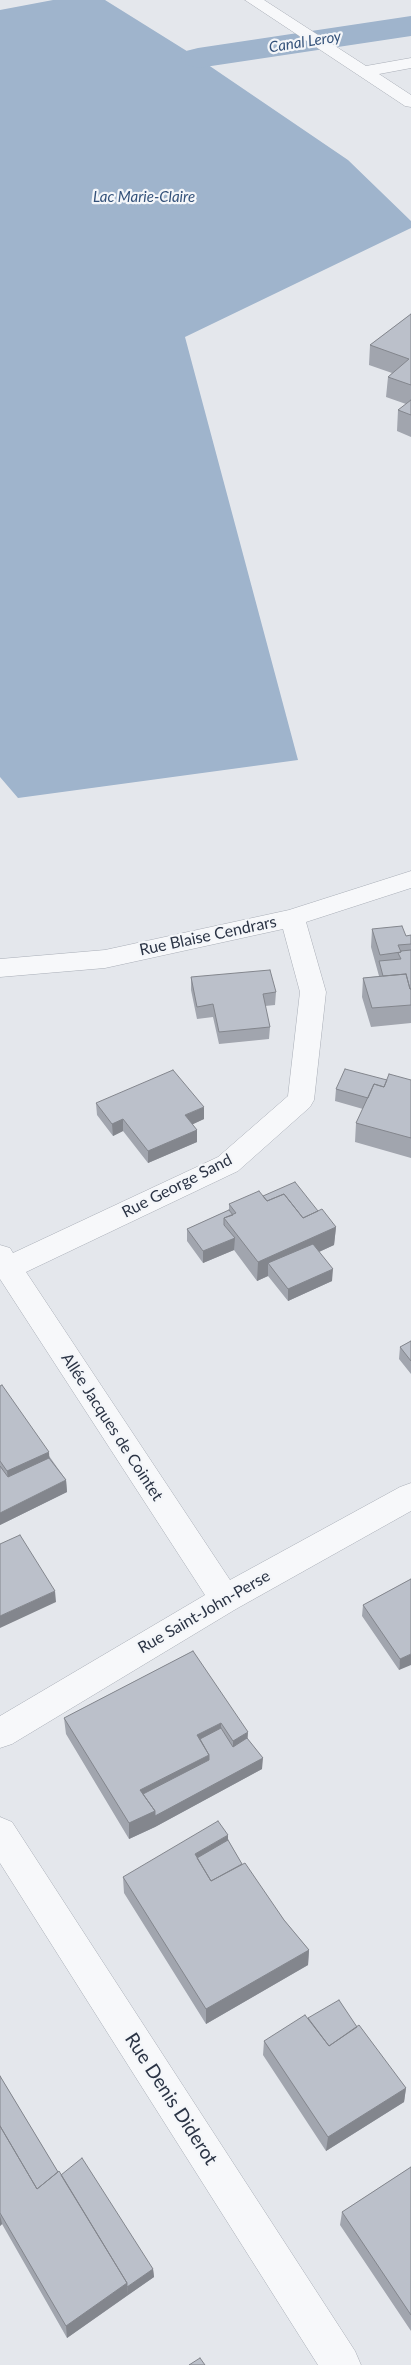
<!DOCTYPE html>
<meta charset="utf-8">
<style>
body{margin:0}
canvas{display:block;background:#e4e7ec}
</style>
<canvas width="411" height="2365"></canvas>
<script>
const ctx = document.querySelector('canvas').getContext('2d');
ctx.lineJoin = 'round';
function fillPath(path, color) {
  ctx.fillStyle = color;
  ctx.fill(path, 'evenodd');
}
function toPath(rows) {
  const path = new Path2D();
  for (const r of rows) {
    path.moveTo(r[0], r[1]);
    for (let i = 2; i < r.length; i += 2) path.lineTo(r[i], r[i + 1]);
  }
  return path;
}
function trace(path, color, width, dash) {
  ctx.strokeStyle = color;
  ctx.lineWidth = width;
  ctx.lineCap = dash ? 'butt' : 'round';
  ctx.setLineDash(dash || []);
  ctx.stroke(path);
}
function label(font, color, halo, rows, align = 'center') {
  ctx.font = font + ' Lato,sans-serif';
  ctx.lineWidth = 4.5;
  ctx.setLineDash([]);
  ctx.textBaseline = 'middle';
  ctx.strokeStyle = halo;
  ctx.fillStyle = color;
  for (const [text, x, y, turn = 0] of rows) {
    ctx.save();
    ctx.translate(x, y);
    ctx.rotate((+turn || 0) * Math.PI / 180);
    ctx.textAlign = isNaN(turn) ? turn : align;
    if (halo) ctx.strokeText(text, 0, 0);
    ctx.fillText(text, 0, 0);
    ctx.restore();
  }
}
fillPath(toPath([
 [53,0,105,0,198,58,348,160,411,221,411,228,185,337,298,760,18,798,0,777,0,10]
]), '#9fb4cc');
fillPath(toPath([
 [411,16,411,36,198,68,186,65,181,58,186,51,198,48,411,16]
]), '#9fb4cc');
const street = toPath([
 [245,0,264,0,366,66,411,58,411,68,379,74,411,95,411,107,405,106,245,0],
 [411,871,411,888,306,922,326,992,314,1100,310,1107,238,1171,26,1272,230,1580,400,1487,411,1483,411,1511,236,1609,12,1744,0,1748,0,1716,205,1595,0,1279,0,1245,10,1248,13,1253,218,1157,288,1096,300,992,283,929,105,968,0,977,0,959,105,950,289,910,411,871],
 [0,1817,12,1822,355,2351,361,2365,318,2365,0,1863,0,1817]
]);
trace(street, '#a9aeb7', 1);
fillPath(street, '#f7f8fa');
fillPath(toPath([
 [411,314,411,437,397,431,398,410,406,404,386,397,388,377,392,373,369,365,370,345],
 [372,929,406,936,411,935,411,1023,371,1027,362,997,363,978,379,976,371,947],
 [191,977,276,992,275,1005,265,1006,270,1027,269,1039,219,1044,213,1017,197,1019,191,990],
 [387,1080,411,1080,411,1158,355,1142,356,1123,363,1109,335,1101,336,1089],
 [96,1103,204,1119,192,1124,197,1130,197,1142,148,1163,123,1131,113,1136,97,1115],
 [263,1196,318,1211,336,1227,334,1245,319,1252,332,1281,288,1301,268,1276,257,1281,234,1250,203,1263,187,1241,187,1229,229,1210,229,1204],
 [411,1341,411,1374,399,1359,400,1347],
 [0,1386,66,1480,67,1492,0,1525],
 [411,1579,399,1670,362,1616,363,1605],
 [193,1651,247,1738,262,1769,155,1827,129,1839,66,1734,64,1718],
 [228,1840,242,1864,284,1920,309,1950,308,1965,206,2024,124,1893,123,1877],
 [308,2018,357,2027,406,2088,404,2102,326,2151,263,2055,264,2041],
 [0,2076,58,2172,61,2175,153,2269,154,2277,67,2338,2,2224,0,2226],
 [411,2167,411,2331,340,2225,342,2212]
]), '#a1a5ae');
fillPath(toPath([
 [204,1107,204,1119,185,1128,185,1115],
 [123,1119,123,1131,113,1136,112,1124],
 [197,1130,197,1142,148,1163,148,1151],
 [336,1227,334,1245,275,1272,268,1263,268,1276,257,1281,258,1262],
 [235,1238,234,1250,203,1263,203,1251],
 [333,1269,332,1281,288,1301,288,1289],
 [49,1452,50,1469,9,1489,7,1471],
 [66,1480,67,1492,0,1525,0,1513],
 [55,1591,56,1602,0,1628,0,1616],
 [411,1654,411,1665,399,1670,400,1659],
 [221,1723,221,1739,202,1749,197,1735],
 [248,1732,247,1749,233,1758,233,1741],
 [209,1755,209,1771,146,1803,140,1790],
 [263,1758,262,1769,155,1827,129,1839,129,1823],
 [228,1835,228,1850,199,1867,195,1854],
 [309,1950,308,1965,206,2024,206,2009],
 [406,2088,404,2102,326,2151,328,2137],
 [0,2215,2,2224,0,2226],
 [153,2269,154,2277,128,2295,127,2287],
 [127,2283,128,2295,67,2338,66,2326]
]), '#83868d');
const building = toPath([
 [411,314,411,385,388,377,409,359,370,345,411,314],
 [411,400,411,415,398,410,411,400],
 [402,926,406,936,411,935,411,944,398,945,401,952,380,955,372,929,402,926],
 [411,950,411,989,410,989,406,974,383,976,379,961,401,959,398,953,401,952,401,951,411,950],
 [270,970,276,992,263,994,270,1027,219,1032,213,1004,197,1007,191,977,270,970],
 [406,974,410,989,411,989,411,1005,372,1008,363,978,406,974],
 [345,1069,387,1080,384,1087,374,1084,368,1098,336,1089,345,1069],
 [173,1070,204,1107,185,1115,197,1130,148,1151,123,1119,112,1124,96,1103,173,1070],
 [389,1074,411,1080,411,1138,356,1123,374,1084,384,1087,389,1074],
 [295,1182,318,1211,303,1218,284,1194,267,1201,263,1196,295,1182],
 [259,1191,267,1201,284,1194,303,1218,322,1209,336,1227,258,1262,224,1218,236,1213,229,1204,259,1191],
 [229,1210,233,1215,224,1218,224,1225,235,1238,203,1251,187,1229,229,1210],
 [313,1244,333,1269,288,1289,268,1263,313,1244],
 [411,1341,411,1361,400,1347,411,1341],
 [2,1385,49,1452,7,1471,0,1461,0,1386,2,1385],
 [49,1458,66,1480,0,1513,0,1466,8,1477,49,1458],
 [20,1535,55,1591,0,1616,0,1544,20,1535],
 [411,1579,411,1654,400,1659,363,1605,411,1579],
 [193,1651,248,1732,233,1741,221,1723,197,1735,209,1755,140,1790,155,1811,129,1823,64,1718,193,1651],
 [221,1728,233,1747,247,1738,263,1758,155,1816,155,1811,143,1794,209,1760,209,1755,200,1739,221,1728],
 [218,1821,228,1835,195,1854,211,1881,245,1863,284,1920,309,1950,206,2009,123,1877,218,1821],
 [228,1840,242,1864,211,1881,197,1858,228,1840],
 [339,2000,357,2027,329,2046,308,2018,339,2000],
 [305,2015,329,2046,359,2025,406,2088,328,2137,264,2041,305,2015],
 [0,2076,58,2172,37,2189,0,2126,0,2076],
 [0,2126,37,2189,59,2171,127,2283,66,2326,0,2213,0,2126],
 [82,2158,153,2269,127,2287,127,2283,61,2175,82,2158],
 [411,2167,411,2315,342,2212,411,2167],
 [200,2358,205,2365,189,2365,200,2358]
]);
fillPath(building, '#bbc0ca');
trace(building, '#83868d', 1);
label('italic 15px', '#34527a', '#f4f6f9', [
 ["Canal Leroy",305,42,-9],
 ["Lac Marie-Claire",144,197]
]);
label('16px', '#2b3445', '#f4f6f9', [
 ["Rue Blaise Cendrars",208,936,-12],
 ["Rue George Sand",177,1186,-27],
 ["Allée Jacques de Cointet",112,1427,57],
 ["Rue Saint-John-Perse",204,1612,-30]
]);
label('19px', '#2b3445', '#f4f6f9', [
 ["Rue Denis Diderot",171,2099,57]
]);
</script>
